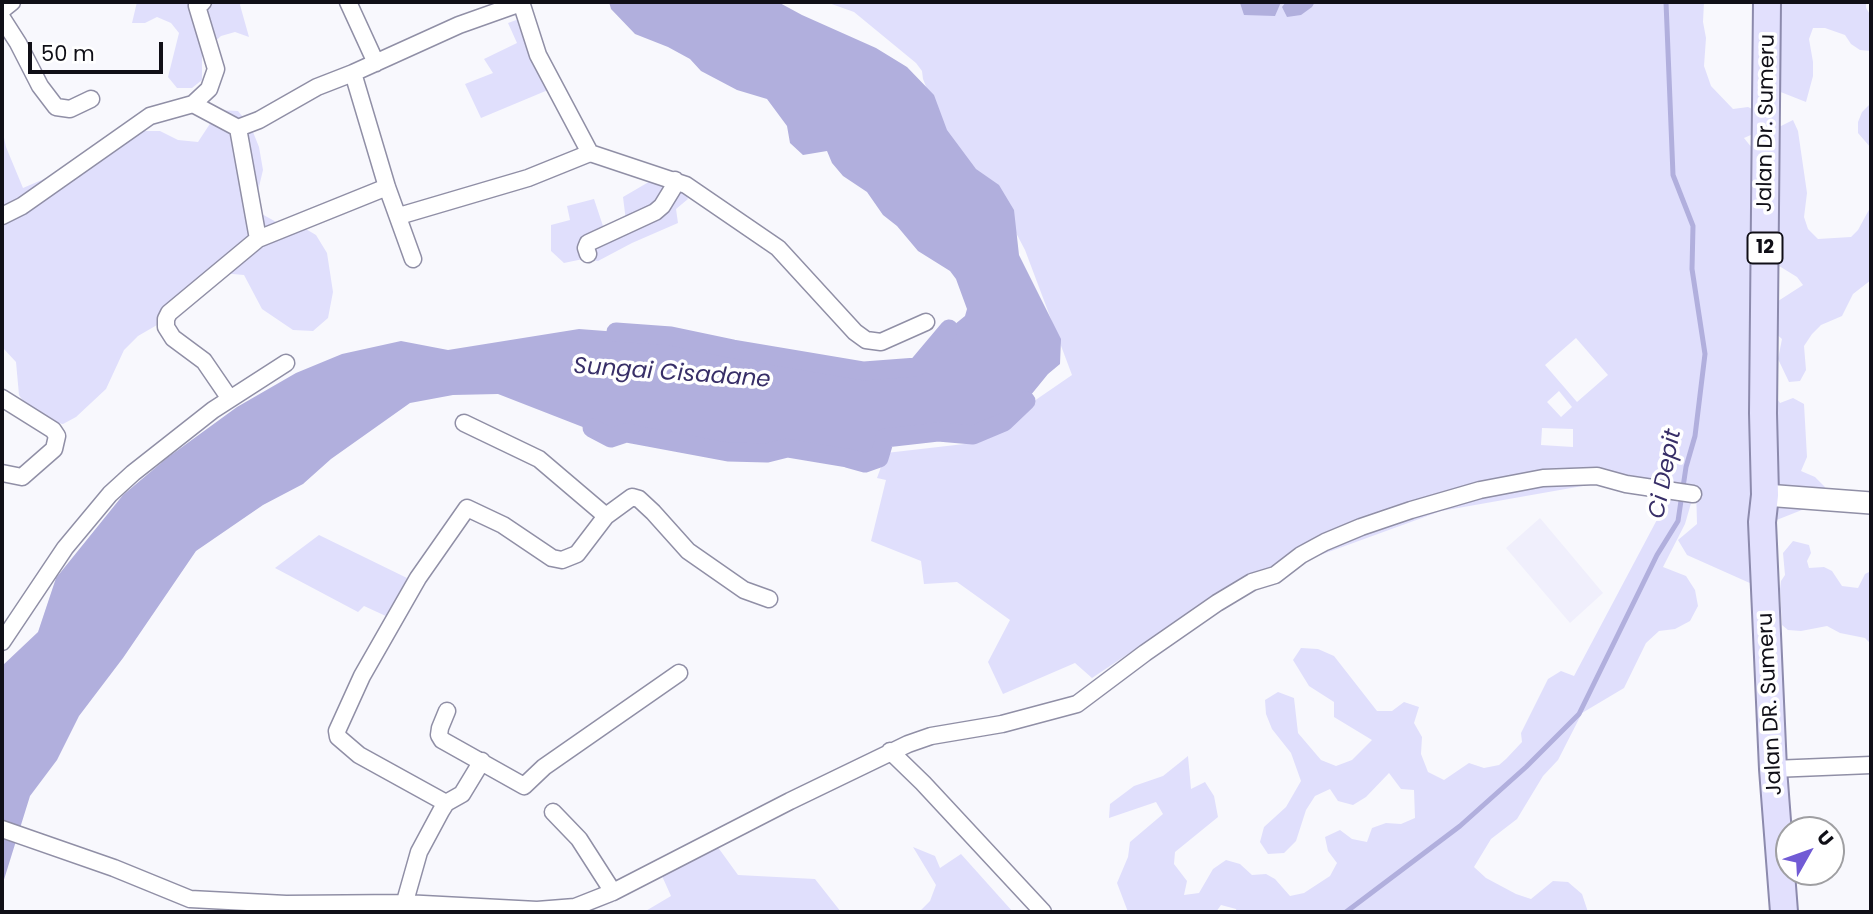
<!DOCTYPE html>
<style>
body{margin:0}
#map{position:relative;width:1873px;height:914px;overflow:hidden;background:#f8f8fd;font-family:Poppins,sans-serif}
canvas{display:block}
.frame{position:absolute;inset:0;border:4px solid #100f17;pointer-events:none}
.north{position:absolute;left:1775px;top:816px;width:70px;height:70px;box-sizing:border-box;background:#fff;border:2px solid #9f9fa2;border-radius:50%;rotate:50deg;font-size:19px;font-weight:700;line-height:28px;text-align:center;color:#100f17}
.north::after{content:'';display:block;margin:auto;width:24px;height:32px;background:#715bd5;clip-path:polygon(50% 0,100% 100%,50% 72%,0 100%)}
.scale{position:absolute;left:28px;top:42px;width:135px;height:32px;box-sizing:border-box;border:4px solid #100f17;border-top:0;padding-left:9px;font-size:21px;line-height:24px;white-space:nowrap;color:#100f17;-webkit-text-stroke:5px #fff;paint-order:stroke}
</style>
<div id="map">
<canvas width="1873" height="914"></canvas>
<div class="frame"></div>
<div class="north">U</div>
<div class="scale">50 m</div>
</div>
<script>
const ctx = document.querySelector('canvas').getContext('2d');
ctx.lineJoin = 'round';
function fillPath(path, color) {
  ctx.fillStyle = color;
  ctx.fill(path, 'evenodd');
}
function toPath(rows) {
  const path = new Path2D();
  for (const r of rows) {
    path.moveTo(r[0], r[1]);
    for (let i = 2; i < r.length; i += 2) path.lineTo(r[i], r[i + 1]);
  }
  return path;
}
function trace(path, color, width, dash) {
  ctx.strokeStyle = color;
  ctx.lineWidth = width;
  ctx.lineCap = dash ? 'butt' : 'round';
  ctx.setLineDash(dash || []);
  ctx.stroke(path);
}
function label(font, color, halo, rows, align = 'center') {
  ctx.font = font + ' Poppins,sans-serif';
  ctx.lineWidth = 7;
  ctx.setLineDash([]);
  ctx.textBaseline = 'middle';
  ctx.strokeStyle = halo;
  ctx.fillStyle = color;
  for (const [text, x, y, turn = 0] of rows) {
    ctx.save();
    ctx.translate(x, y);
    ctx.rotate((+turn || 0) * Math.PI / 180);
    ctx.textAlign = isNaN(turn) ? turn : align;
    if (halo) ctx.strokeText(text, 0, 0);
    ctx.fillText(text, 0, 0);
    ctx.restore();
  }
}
fillPath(toPath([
 [1540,518,1603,593,1570,623,1506,548]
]), '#f0effc');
fillPath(toPath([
 [137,2,210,4,241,2,240,5,249,37,235,32,221,36,202,53,202,80,192,88,177,88,168,77,179,33,171,23,157,17,145,23,132,23],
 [826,2,1704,2,1703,22,1706,38,1704,66,1711,86,1733,109,1748,107,1763,114,1762,130,1744,138,1752,148,1761,149,1773,130,1793,120,1798,131,1807,193,1804,217,1808,229,1818,239,1851,237,1858,230,1871,206,1871,280,1853,294,1842,316,1821,325,1812,334,1804,346,1806,370,1800,381,1789,382,1778,359,1782,339,1774,332,1775,303,1803,285,1797,277,1771,261,1772,391,1780,403,1793,398,1804,404,1807,457,1801,471,1815,477,1825,487,1817,504,1769,523,1753,537,1752,584,1687,555,1678,540,1697,524,1696,486,1685,524,1663,567,1686,576,1695,590,1698,606,1690,621,1675,629,1659,631,1646,643,1624,688,1582,713,1558,760,1543,776,1517,819,1491,839,1474,867,1486,878,1516,894,1531,899,1553,881,1568,882,1582,894,1588,912,1237,912,1236,909,1221,905,1216,912,1128,912,1117,883,1128,857,1130,842,1163,814,1156,802,1109,818,1110,804,1134,786,1163,776,1188,756,1191,789,1205,782,1214,796,1218,817,1175,852,1174,864,1187,881,1184,895,1199,893,1213,869,1226,860,1240,864,1252,875,1266,874,1275,879,1290,896,1304,893,1330,876,1337,863,1328,851,1325,837,1340,830,1352,839,1367,842,1372,828,1386,823,1401,824,1415,818,1414,790,1401,789,1389,773,1366,797,1353,805,1338,801,1330,789,1315,796,1306,810,1296,841,1284,853,1268,854,1260,842,1264,827,1286,807,1301,781,1291,753,1272,729,1266,714,1265,700,1278,692,1294,698,1298,733,1321,760,1336,766,1352,760,1372,740,1334,717,1334,702,1309,686,1293,660,1301,648,1318,649,1334,656,1377,711,1392,711,1404,702,1419,707,1414,723,1422,737,1421,754,1428,772,1444,780,1469,763,1484,768,1499,765,1506,759,1522,742,1521,733,1548,679,1561,671,1574,676,1660,514,1665,501,1666,486,1622,479,1441,511,1224,590,1092,678,1075,663,1003,694,988,662,1010,620,957,582,924,584,921,561,871,541,886,480,877,478,886,453,973,443,1072,375,1025,250,990,183,949,144,923,79,922,71,916,63,854,12],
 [1576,338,1608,375,1577,402,1545,365],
 [1559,391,1572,407,1561,417,1547,402],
 [1542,428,1573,429,1573,447,1541,445],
 [1772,2,1866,2,1866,8,1871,16,1871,51,1860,50,1851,44,1845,35,1825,28,1813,28,1809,39,1813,62,1813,76,1806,102,1773,89],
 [519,19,548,90,481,118,465,84,493,73,484,59,517,43,508,23],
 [1871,103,1871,148,1858,133,1858,122,1862,112],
 [219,110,238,111,251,127,259,147,263,170,258,191,260,213,278,223,299,225,316,235,327,253,333,292,328,318,313,331,293,330,262,309,244,275,221,273,176,314,138,336,124,350,106,389,76,417,63,424,43,421,27,407,19,395,16,362,2,347,2,128,6,147,23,188,93,158,141,131,160,131,178,140,198,142],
 [659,176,681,185,688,199,676,209,678,223,632,243,598,261,583,259,564,263,551,251,551,225,570,220,567,206,594,199,604,229,626,221,623,197],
 [319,535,407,578,388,617,364,606,358,612,275,568],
 [1793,541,1809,545,1811,553,1807,561,1809,568,1824,567,1832,571,1842,586,1858,588,1865,574,1871,571,1871,644,1865,638,1840,633,1827,626,1801,631,1788,630,1782,625,1780,589,1781,581,1785,575,1783,553],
 [717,846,738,875,815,879,841,912,644,912,671,896,662,876],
 [913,847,935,856,940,868,961,854,1013,912,919,912,930,901,936,885]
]), '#e0dffc');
fillPath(toPath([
 [609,2,778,2,802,15,876,48,907,67,934,95,947,130,976,169,999,185,1014,210,1019,255,1061,339,1060,364,1048,374,1026,401,973,435,938,432,885,438,879,458,865,463,787,447,767,453,728,452,626,433,611,438,498,394,453,395,410,403,331,459,303,484,263,505,196,551,123,658,79,716,57,760,30,796,2,886,2,666,38,632,56,578,123,495,167,458,237,407,296,373,342,354,401,341,448,350,579,329,671,336,733,349,864,371,917,367,949,329,965,316,967,309,956,279,950,271,918,251,897,226,883,215,867,192,843,176,832,163,827,151,803,155,790,143,787,126,767,99,737,90,701,71,690,59,668,47,635,34,611,9],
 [1281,2,1275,16,1244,15,1240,3],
 [1286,2,1315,2,1312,7,1301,15,1287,17,1282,7]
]), '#b1afdd');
trace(toPath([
 [1346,912,1460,826,1526,767,1579,714,1657,555,1678,521,1686,467,1695,436,1705,354,1692,269,1693,226,1673,175,1666,2]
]), '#b1afdd', 5);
trace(toPath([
 [616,332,671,336,733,349,864,371,917,367,949,329],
 [592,428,611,438,626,433,728,452,767,453,787,448,847,458,865,463,879,458,885,438,938,432,973,435,1004,422,1026,401]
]), '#b1afdd', 19);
const minor = toPath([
 [348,2,376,63],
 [521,2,538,55,590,153,686,185,778,248,855,332,866,340,881,342,926,322],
 [2,10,12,2],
 [2,18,18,43,40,86,56,107,70,109,91,99],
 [353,73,387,187,413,259],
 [193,104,238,128,258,239,169,313,166,319,166,327,173,338,204,361,230,399],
 [238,128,259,120,317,87,353,73,459,25,521,3],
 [2,216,22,206,150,116,193,104,209,89,216,69,197,6,203,2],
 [399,216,528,178,590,153],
 [258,239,387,187],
 [588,254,586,248,588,243,655,212,662,206,673,188,675,180],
 [2,398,53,430,57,436,54,449,22,477,2,473],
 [464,423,539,459,606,516],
 [2,642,65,548,110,494,133,473,213,410,286,363],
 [447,711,440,728,439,735,442,740,524,786,544,767,679,673],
 [890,751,923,783,1043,912],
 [1773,769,1871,765],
 [446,803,359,755,338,737,337,731,362,676,418,578,467,508,503,525,552,558,562,560,577,554,606,516,632,497,639,499,653,512,688,551,744,590,769,599],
 [553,812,579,839,613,892],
 [2,829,114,868,190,899,286,904,404,903,537,910,575,907,613,892,790,801,908,744,931,736,1002,724,1077,704,1145,653,1217,603,1252,582,1275,575,1301,555,1325,542,1361,527,1411,510,1480,490,1543,478,1597,476,1626,484,1693,494],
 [402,912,419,852,441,811,446,803,462,794,482,761]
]);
const tertiary = toPath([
 [1765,495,1871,503]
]);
const primary = toPath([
 [1767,2,1763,413,1765,495,1762,522,1773,769,1784,912]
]);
trace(minor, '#908fa6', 19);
trace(tertiary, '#908fa6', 24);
trace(primary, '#8c8aac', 30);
trace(minor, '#fff', 16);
trace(tertiary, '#fff', 21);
trace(primary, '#e2e0fd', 26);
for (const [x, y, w] of [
 [1765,248,35]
]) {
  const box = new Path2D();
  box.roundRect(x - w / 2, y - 15.5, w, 31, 5);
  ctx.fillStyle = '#fff';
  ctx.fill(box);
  trace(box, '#100f17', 2);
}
label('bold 19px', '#100f17', null, [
 ["12",1765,248]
]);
label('21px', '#100f17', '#fff', [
 ["Jalan Dr. Sumeru",1767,123,-89],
 ["Jalan DR. Sumeru",1771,704,-93]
]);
label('italic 23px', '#382f68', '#fff', [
 ["Sungai Cisadane",672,374,4],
 ["Ci Depit",1666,474,-79]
]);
</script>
